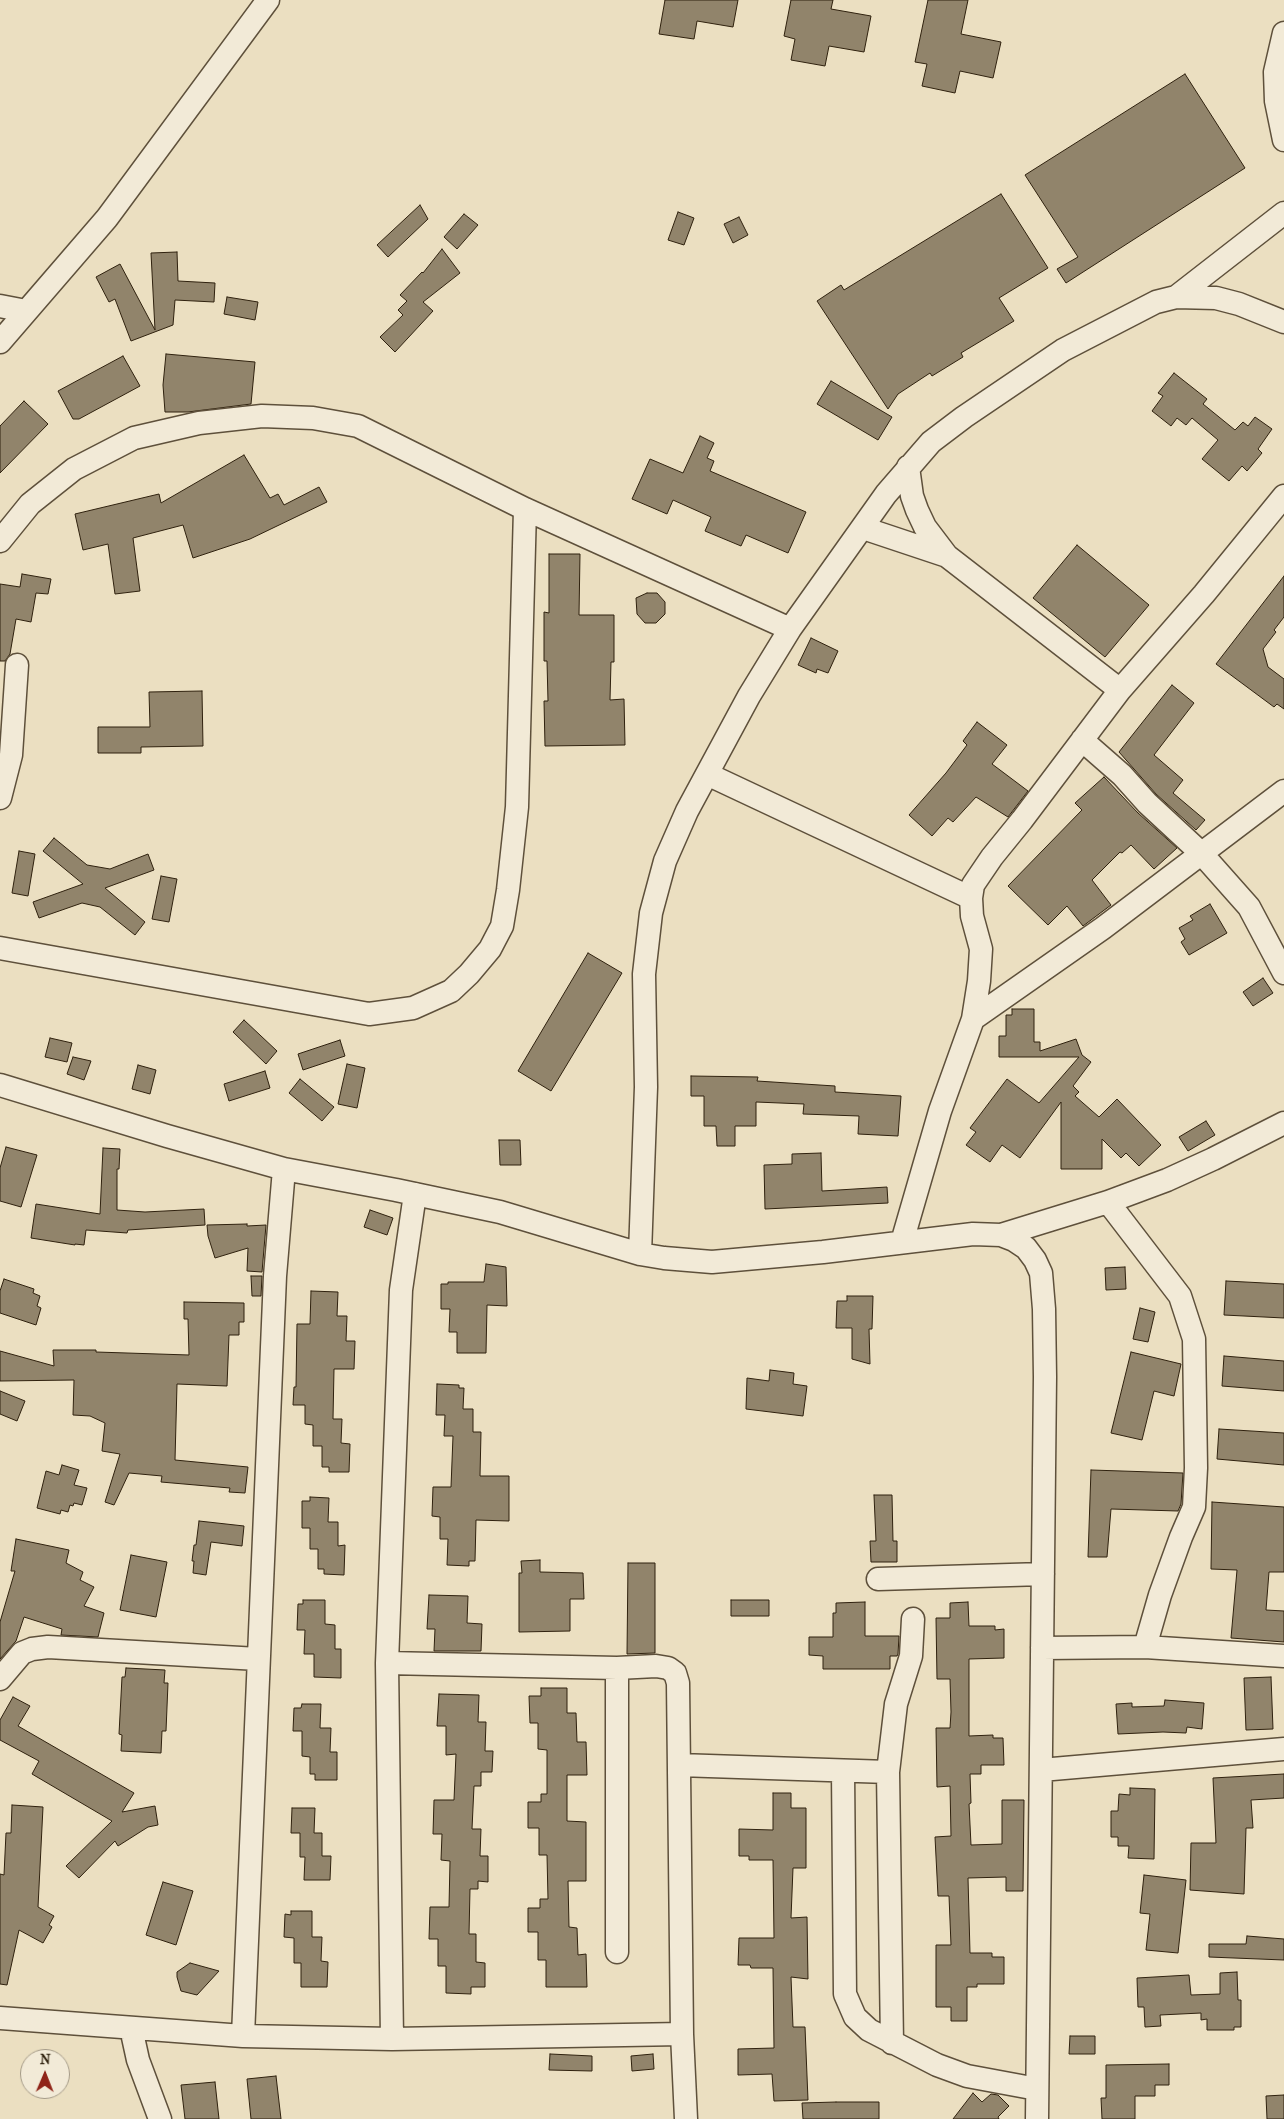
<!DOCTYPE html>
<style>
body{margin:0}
#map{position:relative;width:1284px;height:2119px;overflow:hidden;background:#ebdfc1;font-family:"IM FELL French Canon",serif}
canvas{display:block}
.north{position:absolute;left:20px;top:2049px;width:50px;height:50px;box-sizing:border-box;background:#f2ead7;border:1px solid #a49a87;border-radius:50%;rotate:1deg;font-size:14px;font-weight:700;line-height:20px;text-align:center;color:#2f210e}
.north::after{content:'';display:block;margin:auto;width:18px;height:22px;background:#8f2418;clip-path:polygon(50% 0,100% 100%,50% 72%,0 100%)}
</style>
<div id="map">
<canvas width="1284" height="2119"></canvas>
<div class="north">N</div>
</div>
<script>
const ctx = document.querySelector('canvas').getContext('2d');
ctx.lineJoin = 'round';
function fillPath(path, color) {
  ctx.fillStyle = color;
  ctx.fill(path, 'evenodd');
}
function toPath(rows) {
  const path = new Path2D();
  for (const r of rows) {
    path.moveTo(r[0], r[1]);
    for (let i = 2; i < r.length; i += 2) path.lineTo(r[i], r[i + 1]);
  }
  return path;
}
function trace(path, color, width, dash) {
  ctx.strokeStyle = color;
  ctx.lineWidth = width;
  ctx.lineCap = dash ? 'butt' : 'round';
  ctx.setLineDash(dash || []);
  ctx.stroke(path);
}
const building = toPath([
 [665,0,738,0,733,27,697,21,694,39,659,34,665,0],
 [791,0,833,0,831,9,871,16,864,52,829,46,825,66,791,60,795,39,784,36,791,0],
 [928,0,968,0,961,34,1001,42,993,78,960,71,955,93,922,86,927,64,915,62,928,0],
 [1185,74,1245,168,1066,283,1057,269,1078,257,1025,175,1185,74],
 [1001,194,1048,268,999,298,1014,321,961,353,963,357,932,376,930,373,898,394,888,409,817,301,841,285,844,290,1001,194],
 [420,205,428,219,388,257,377,245,420,205],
 [678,212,694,218,684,245,668,240,678,212],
 [464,214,478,225,457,249,444,237,464,214],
 [739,217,748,235,733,243,724,224,739,217],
 [442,249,460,273,423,302,433,311,395,352,380,337,403,315,398,310,407,301,400,295,422,272,423,273,442,249],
 [177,252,178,281,215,283,214,302,175,300,173,325,131,341,115,299,109,302,96,277,120,264,155,330,151,253,177,252],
 [227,297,258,302,255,320,224,314,227,297],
 [166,354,255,362,251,404,188,412,165,412,163,385,166,354],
 [123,356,140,386,79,419,73,419,58,391,123,356],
 [1174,373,1207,399,1203,404,1235,430,1243,422,1248,426,1255,417,1272,429,1258,449,1262,453,1247,471,1242,466,1229,481,1202,459,1218,440,1192,418,1186,425,1177,418,1171,426,1152,411,1163,396,1158,393,1174,373],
 [831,381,892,417,878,440,817,404,831,381],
 [24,401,48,424,0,473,0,426,24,401],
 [700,436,714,443,707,458,714,461,710,471,806,512,788,553,746,535,741,546,705,531,711,517,673,500,667,514,632,499,650,459,683,473,700,436],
 [244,455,270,498,278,494,284,505,319,487,327,502,250,539,193,558,183,525,133,538,140,591,115,594,108,544,83,550,75,514,159,494,161,503,244,455],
 [1077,545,1149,605,1105,657,1033,598,1077,545],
 [549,554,580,554,579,615,614,615,614,662,611,662,610,700,624,699,625,745,545,746,544,701,548,701,547,661,544,661,544,612,549,613,549,554],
 [22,574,51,579,48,594,36,593,31,622,16,619,10,654,5,661,0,661,0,584,20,587,22,574],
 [1284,576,1284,617,1274,630,1276,632,1263,649,1268,667,1284,679,1284,709,1277,704,1274,707,1216,664,1284,576],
 [647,593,657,593,665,602,665,614,656,623,645,623,637,614,636,598,647,593],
 [811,638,838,651,828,673,817,669,816,673,798,665,811,638],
 [1172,685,1194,703,1154,755,1183,780,1173,793,1205,820,1196,830,1156,794,1119,752,1172,685],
 [202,691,203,746,141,747,141,753,98,753,98,727,150,727,149,692,202,691],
 [977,722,1007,745,992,764,1028,791,1008,817,976,797,953,822,948,818,932,836,909,815,946,773,967,745,963,741,977,722],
 [1104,777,1138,813,1177,848,1154,869,1131,845,1122,853,1120,852,1092,880,1111,905,1083,926,1067,906,1048,925,1008,886,1082,810,1075,803,1104,777],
 [54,838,87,865,110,869,148,854,154,870,105,888,145,922,135,935,100,907,82,903,39,918,33,902,83,884,43,851,54,838],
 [19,851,35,854,28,896,12,893,19,851],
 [161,876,177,879,169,922,152,919,161,876],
 [1210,904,1227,933,1189,955,1181,942,1185,939,1179,928,1193,920,1190,916,1210,904],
 [588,953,622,973,551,1091,518,1071,588,953],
 [1263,978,1273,993,1253,1006,1243,992,1263,978],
 [1012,1009,1034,1009,1034,1042,1040,1042,1040,1051,1076,1039,1082,1055,1091,1062,1073,1086,1079,1092,1075,1096,1099,1117,1117,1099,1161,1145,1139,1166,1126,1153,1121,1158,1102,1139,1102,1169,1061,1169,1061,1102,1020,1158,1002,1145,990,1162,966,1145,976,1132,970,1128,1007,1079,1039,1103,1079,1057,999,1057,999,1036,1006,1036,1006,1015,1012,1015,1012,1009],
 [244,1020,277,1051,266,1064,233,1032,244,1020],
 [50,1038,72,1043,67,1062,45,1057,50,1038],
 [340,1040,345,1056,303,1070,298,1054,340,1040],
 [73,1057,91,1061,84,1080,67,1074,73,1057],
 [347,1064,365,1068,357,1108,338,1104,347,1064],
 [138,1065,156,1070,150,1094,132,1089,138,1065],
 [265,1071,270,1088,229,1101,224,1084,265,1071],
 [691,1076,758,1077,757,1081,835,1086,835,1092,901,1096,898,1136,858,1134,859,1116,803,1114,804,1104,756,1102,756,1126,735,1126,735,1146,717,1146,716,1126,704,1126,704,1096,691,1096,691,1076],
 [300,1079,334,1107,322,1121,289,1093,300,1079],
 [1206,1121,1215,1135,1188,1151,1179,1137,1206,1121],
 [499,1140,520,1140,521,1165,500,1165,499,1140],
 [6,1147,37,1155,21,1207,0,1201,0,1168,6,1147],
 [103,1148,120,1149,119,1169,117,1169,117,1210,145,1212,204,1209,205,1225,128,1230,127,1233,86,1230,84,1245,75,1244,75,1245,31,1238,36,1204,100,1214,103,1148],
 [821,1153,822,1191,887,1187,888,1203,765,1209,764,1165,792,1164,792,1154,821,1153],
 [370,1210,393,1218,387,1235,364,1227,370,1210],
 [247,1224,247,1226,266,1225,262,1272,247,1271,248,1248,215,1258,208,1236,207,1225,247,1224],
 [486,1264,506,1267,507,1306,487,1305,486,1353,457,1353,457,1332,449,1332,450,1309,441,1309,441,1284,448,1284,448,1282,484,1282,486,1264],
 [1125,1267,1126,1289,1106,1290,1105,1268,1125,1267],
 [251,1276,262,1276,261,1296,252,1296,251,1276],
 [4,1279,34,1289,33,1293,40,1296,37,1306,41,1308,36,1325,0,1313,0,1291,4,1279],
 [1226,1281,1284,1284,1284,1318,1224,1315,1226,1281],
 [311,1291,338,1292,337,1316,347,1316,346,1341,355,1341,354,1369,334,1369,333,1419,342,1419,341,1443,350,1444,349,1472,329,1472,329,1467,322,1467,322,1446,313,1446,313,1425,305,1424,305,1405,293,1405,294,1387,296,1387,297,1324,310,1324,311,1291],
 [847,1296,873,1296,872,1329,869,1329,870,1364,852,1359,852,1328,836,1328,837,1301,847,1301,847,1296],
 [184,1302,244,1303,244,1322,239,1322,239,1335,229,1335,227,1386,177,1384,175,1460,248,1467,245,1493,229,1492,230,1488,161,1482,162,1476,129,1473,114,1505,105,1502,120,1454,102,1451,105,1423,90,1416,73,1415,74,1380,0,1381,0,1351,54,1366,53,1350,96,1350,96,1352,189,1355,188,1319,184,1319,184,1302],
 [1140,1308,1155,1312,1148,1342,1133,1339,1140,1308],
 [1131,1352,1181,1364,1174,1396,1154,1391,1142,1440,1111,1433,1131,1352],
 [1224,1356,1284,1361,1284,1391,1222,1386,1224,1356],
 [770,1370,794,1373,793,1384,807,1386,803,1416,746,1409,747,1378,769,1381,770,1370],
 [437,1384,459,1385,459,1388,464,1388,463,1409,473,1409,473,1432,481,1432,480,1476,509,1476,509,1521,476,1520,475,1561,469,1561,469,1566,447,1565,448,1539,440,1539,440,1517,432,1516,433,1487,451,1487,453,1436,444,1436,445,1415,436,1415,437,1384],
 [0,1391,25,1401,17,1421,0,1414,0,1391],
 [1219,1429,1284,1433,1284,1465,1217,1459,1219,1429],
 [62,1465,79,1470,74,1485,87,1488,82,1505,74,1503,73,1506,70,1505,68,1512,61,1510,60,1514,37,1508,46,1471,59,1475,62,1465],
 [1091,1470,1183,1473,1181,1504,1178,1511,1111,1509,1107,1557,1088,1557,1091,1470],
 [874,1495,892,1495,893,1541,897,1541,897,1562,871,1562,870,1541,876,1541,874,1495],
 [310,1497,329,1498,328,1522,338,1522,338,1546,345,1545,344,1575,324,1574,324,1569,318,1569,318,1549,310,1549,310,1528,302,1528,302,1501,310,1501,310,1497],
 [1212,1502,1284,1507,1284,1572,1269,1572,1266,1610,1284,1611,1284,1642,1231,1638,1237,1570,1211,1569,1212,1502],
 [199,1521,244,1526,242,1546,211,1542,206,1575,193,1573,194,1561,192,1561,194,1545,196,1545,199,1521],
 [16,1539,69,1550,66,1563,83,1572,80,1580,94,1587,84,1606,104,1613,98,1637,61,1635,62,1629,24,1617,16,1641,0,1659,0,1622,15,1571,11,1571,16,1539],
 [131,1555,167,1562,156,1617,120,1610,131,1555],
 [540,1560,540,1572,583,1573,584,1599,570,1599,570,1631,519,1632,519,1573,522,1573,521,1561,540,1560],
 [628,1563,655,1563,655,1653,627,1654,628,1563],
 [429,1595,468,1596,467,1623,482,1624,481,1651,434,1651,435,1629,427,1629,429,1595],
 [303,1600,325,1600,325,1624,335,1625,335,1649,341,1649,341,1678,314,1677,314,1654,304,1654,305,1630,297,1630,298,1604,303,1604,303,1600],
 [731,1600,769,1600,769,1616,731,1616,731,1600],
 [865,1602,865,1636,899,1636,898,1654,897,1656,890,1656,890,1669,823,1669,823,1656,809,1655,809,1637,833,1637,833,1613,836,1613,836,1603,865,1602],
 [968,1602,969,1626,995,1626,995,1630,1004,1629,1004,1658,969,1659,969,1736,993,1735,993,1738,1003,1738,1004,1765,981,1765,981,1774,970,1774,971,1803,969,1804,971,1845,1002,1844,1002,1800,1024,1800,1023,1891,1006,1891,1006,1877,968,1878,970,1953,992,1953,992,1957,1004,1957,1004,1984,977,1984,977,1987,967,1987,967,2021,951,2021,951,2007,936,2007,936,1945,951,1945,949,1896,938,1896,935,1837,951,1836,950,1786,937,1787,936,1728,950,1728,951,1712,950,1679,937,1679,936,1618,950,1618,950,1603,968,1602],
 [126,1668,165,1670,164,1683,168,1683,166,1731,162,1731,161,1753,121,1751,122,1735,119,1734,122,1677,125,1677,126,1668],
 [1271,1677,1273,1729,1246,1730,1244,1678,1271,1677],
 [541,1688,567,1688,567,1713,576,1713,577,1742,586,1742,587,1775,567,1775,567,1821,586,1822,586,1881,568,1881,569,1927,577,1928,578,1955,586,1954,587,1987,546,1987,546,1960,538,1960,538,1932,528,1932,528,1908,540,1908,540,1899,548,1899,547,1855,539,1855,539,1828,528,1828,528,1802,541,1802,541,1794,547,1794,547,1750,538,1749,538,1723,530,1723,529,1696,541,1696,541,1688],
 [439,1694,479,1695,478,1722,486,1722,485,1751,493,1751,492,1772,481,1772,481,1786,474,1786,472,1829,481,1829,480,1856,488,1856,488,1882,478,1881,478,1889,470,1889,469,1934,476,1934,476,1962,485,1963,485,1987,471,1987,471,1994,446,1993,446,1966,438,1966,438,1939,429,1939,430,1907,449,1907,450,1861,441,1860,442,1834,433,1834,434,1800,454,1800,456,1754,446,1755,446,1726,437,1726,439,1694],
 [13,1697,30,1706,18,1726,134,1793,122,1812,155,1806,158,1825,148,1827,118,1846,115,1841,79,1878,66,1866,112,1821,32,1774,39,1761,0,1740,0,1720,13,1697],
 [1165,1700,1204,1703,1202,1729,1187,1727,1186,1733,1163,1732,1118,1734,1116,1704,1132,1703,1132,1707,1164,1706,1165,1700],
 [302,1704,321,1704,320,1728,331,1728,330,1752,337,1752,337,1780,315,1780,315,1774,310,1774,310,1757,302,1756,302,1731,293,1731,294,1708,301,1708,302,1704],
 [1284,1774,1284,1798,1251,1800,1253,1828,1246,1828,1244,1894,1190,1890,1191,1843,1216,1843,1213,1778,1284,1774],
 [1130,1788,1155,1789,1154,1859,1128,1858,1129,1846,1118,1846,1118,1837,1111,1837,1111,1811,1118,1811,1119,1794,1130,1795,1130,1788],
 [773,1793,791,1793,791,1808,806,1808,806,1868,793,1868,791,1918,807,1917,808,1979,791,1977,793,2027,805,2027,808,2100,774,2101,772,2074,738,2075,738,2049,774,2048,773,1968,751,1968,750,1965,738,1965,739,1938,774,1938,773,1860,749,1860,749,1856,739,1856,739,1829,773,1830,773,1793],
 [12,1805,43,1807,38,1907,54,1916,49,1925,52,1927,43,1943,19,1930,7,1985,0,1984,0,1874,4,1875,6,1833,11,1833,12,1805],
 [292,1808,315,1808,314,1833,322,1833,322,1856,331,1856,330,1880,304,1880,305,1857,300,1857,300,1833,291,1833,292,1808],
 [1144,1875,1186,1880,1178,1953,1146,1950,1150,1914,1140,1913,1144,1875],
 [163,1882,193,1891,176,1945,146,1935,163,1882],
 [291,1911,312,1911,312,1937,322,1937,321,1961,328,1962,327,1987,301,1987,301,1963,294,1963,294,1938,284,1937,285,1914,291,1915,291,1911],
 [1247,1936,1284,1939,1284,1960,1209,1957,1209,1944,1246,1944,1247,1936],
 [190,1963,219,1971,197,1995,181,1991,177,1977,177,1972,190,1963],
 [1237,1972,1238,2000,1241,2000,1241,2027,1234,2027,1234,2030,1207,2030,1207,2019,1201,2020,1201,2013,1160,2015,1161,2026,1145,2027,1144,2007,1138,2007,1137,1978,1189,1975,1191,1995,1220,1994,1220,1973,1237,1972],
 [1070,2036,1095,2036,1095,2054,1069,2054,1070,2036],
 [550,2054,592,2056,592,2071,549,2070,550,2054],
 [653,2054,654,2069,632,2071,631,2056,653,2054],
 [1169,2064,1169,2085,1155,2085,1155,2096,1135,2096,1135,2119,1102,2119,1101,2098,1106,2098,1106,2065,1169,2064],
 [276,2076,281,2119,251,2119,247,2079,276,2076],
 [215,2082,219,2119,185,2119,181,2085,215,2082],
 [973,2093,982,2102,991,2094,998,2095,1009,2106,998,2117,999,2119,953,2119,973,2093],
 [1284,2095,1284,2119,1267,2119,1266,2096,1284,2095],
 [836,2102,879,2102,879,2119,803,2119,802,2103,836,2102]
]);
fillPath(building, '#91846b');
trace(building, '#2f210e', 1);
const minor = toPath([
 [1284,33,1275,72,1276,101,1284,140],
 [1176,297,1284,213],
 [0,306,26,311],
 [0,342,107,218,268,0],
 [908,467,912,496,917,510,925,527,947,556,1120,690],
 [863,528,947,556],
 [0,541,30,504,74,469,134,438,199,423,262,416,313,418,358,426,525,509,790,629],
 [1082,740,1122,775,1147,803,1202,854,1249,907,1284,973],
 [707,774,971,898],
 [0,798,11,755,17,665],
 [0,948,369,1014,413,1008,451,991,469,974,490,949,502,926,508,890,517,807,525,509],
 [973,1019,1103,928,1284,791],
 [0,1085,167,1136,284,1169,396,1190,500,1212,640,1254,664,1258,712,1262,823,1252,973,1234,1001,1235,1014,1240,1026,1248,1035,1260,1041,1273,1044,1309,1045,1377,1037,2119],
 [1108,1202,1180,1296,1194,1339,1196,1468,1194,1507,1181,1537,1160,1595,1145,1647],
 [1001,1235,1108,1202,1167,1180,1213,1159,1284,1123],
 [902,1242,940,1111,973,1019,979,981,981,949,972,916,971,898,973,885,992,857,1022,820,1120,690,1204,594,1284,496],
 [640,1254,646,1087,644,974,651,913,665,861,687,811,749,696,790,629,886,494,931,442,964,417,1063,350,1156,302,1176,297,1216,298,1239,304,1284,322],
 [878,1579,1043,1574],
 [1042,1648,1145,1647,1284,1656],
 [387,1663,617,1668,656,1666,668,1668,675,1673,678,1683,682,2034,686,2119],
 [617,1668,617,1952],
 [0,1679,22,1653,32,1649,48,1647,258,1659],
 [679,1765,888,1772],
 [1041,1770,1284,1749],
 [843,1771,845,1994,855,2017,869,2030,937,2065,967,2076,1037,2089],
 [0,2018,243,2036,392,2039,682,2034],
 [131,2028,138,2060,160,2119],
 [243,2036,275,1276,284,1169],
 [392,2039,387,1663,401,1290,415,1194],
 [892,2043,888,1772,896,1704,911,1656,913,1619]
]);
trace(minor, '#5e503b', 25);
trace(minor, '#f2ead7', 22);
</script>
